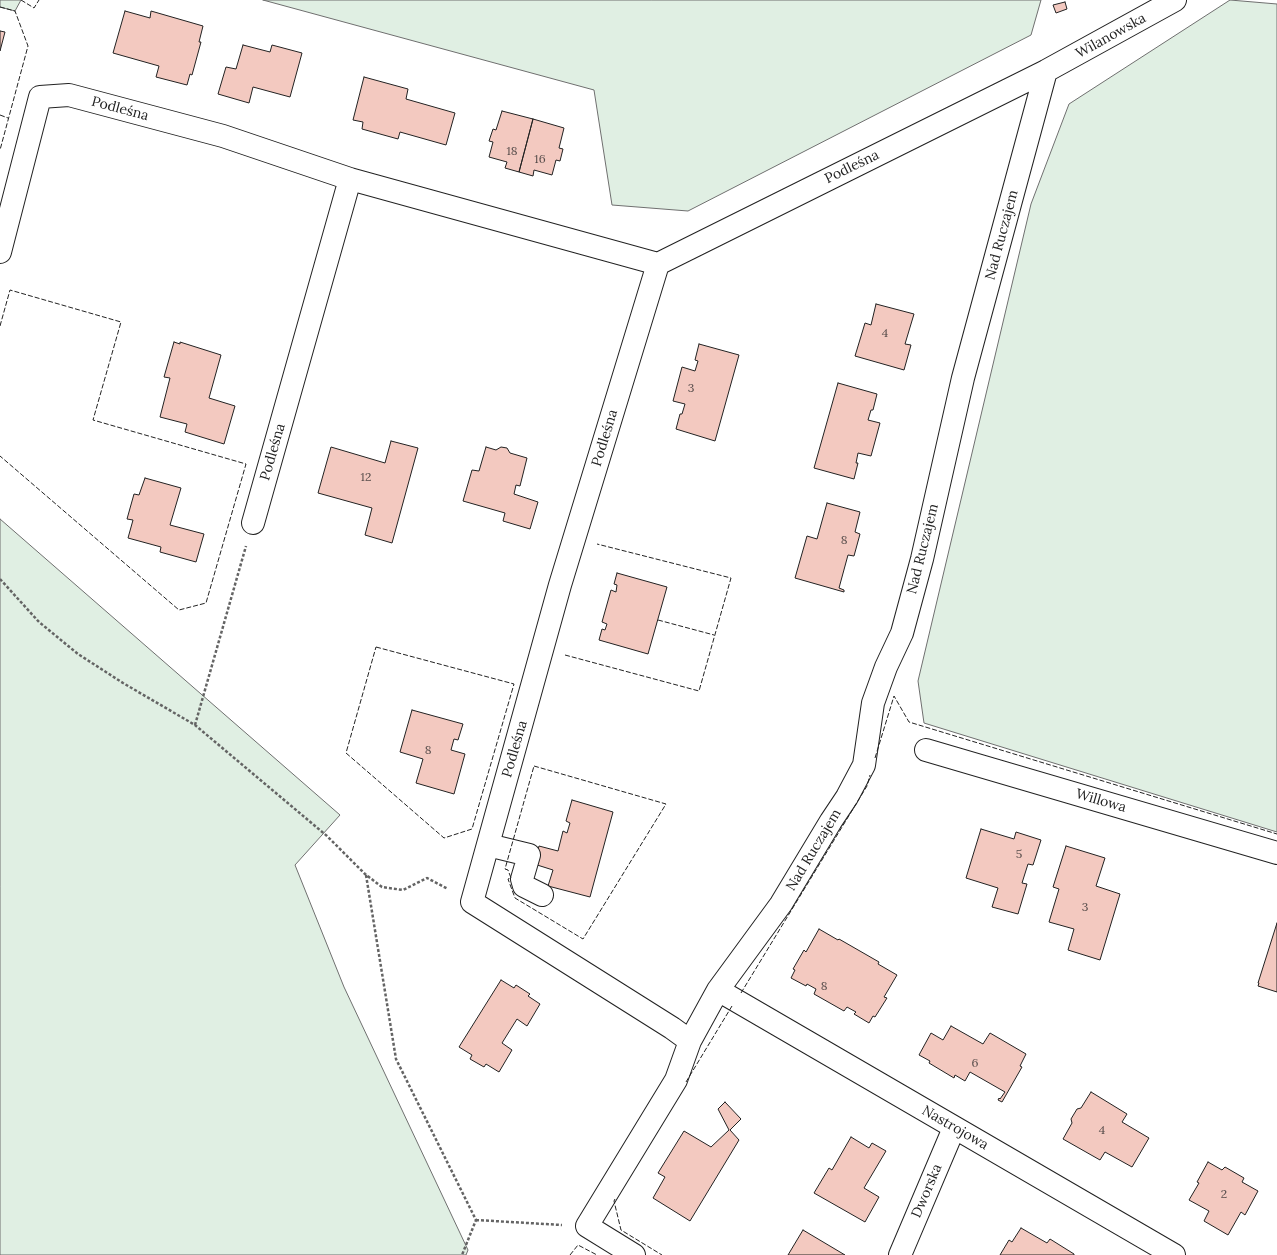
<!DOCTYPE html>
<meta charset="utf-8">
<style>
body{margin:0}
canvas{display:block;background:#fff}
</style>
<canvas width="1277" height="1255"></canvas>
<script>
const ctx = document.querySelector('canvas').getContext('2d');
ctx.lineJoin = 'round';
function fillPath(path, color) {
  ctx.fillStyle = color;
  ctx.fill(path, 'evenodd');
}
function toPath(rows) {
  const path = new Path2D();
  for (const r of rows) {
    path.moveTo(r[0], r[1]);
    for (let i = 2; i < r.length; i += 2) path.lineTo(r[i], r[i + 1]);
  }
  return path;
}
function trace(path, color, width, dash) {
  ctx.strokeStyle = color;
  ctx.lineWidth = width;
  ctx.lineCap = dash ? 'butt' : 'round';
  ctx.setLineDash(dash || []);
  ctx.stroke(path);
}
function label(font, color, halo, rows, align = 'center') {
  ctx.font = font + ' Lora,serif';
  ctx.lineWidth = 3;
  ctx.setLineDash([]);
  ctx.textBaseline = 'middle';
  ctx.strokeStyle = halo;
  ctx.fillStyle = color;
  for (const [text, x, y, turn = 0] of rows) {
    ctx.save();
    ctx.translate(x, y);
    ctx.rotate((+turn || 0) * Math.PI / 180);
    ctx.textAlign = isNaN(turn) ? turn : align;
    if (halo) ctx.strokeText(text, 0, 0);
    ctx.fillText(text, 0, 0);
    ctx.restore();
  }
}
const green = toPath([
 [0,0,21,0,15,11,0,7,0,0],
 [263,0,1041,0,1031,35,688,211,612,205,594,90,263,0],
 [1230,0,1277,4,1277,832,924,723,918,681,1031,204,1069,104,1230,0],
 [0,519,340,815,295,865,344,987,468,1250,466,1255,0,1255,0,519]
]);
fillPath(green, '#e0efe3');
trace(green, '#6f6f6f', 1);
const building = toPath([
 [1065,2,1067,9,1056,13,1053,5,1065,2],
 [125,11,150,18,151,11,203,26,199,42,201,42,192,75,190,74,187,85,156,77,159,66,113,53,125,11],
 [0,31,5,32,0,51,0,31],
 [243,45,270,52,272,45,302,53,290,97,253,87,249,103,218,94,226,67,236,69,243,45],
 [364,77,408,89,406,99,455,113,446,145,400,132,398,139,362,129,363,122,353,120,364,77],
 [502,111,533,119,519,172,505,168,507,162,489,157,493,142,489,141,493,129,496,130,502,111],
 [533,119,564,128,559,148,563,149,560,161,556,160,552,175,534,170,533,176,519,172,533,119],
 [876,304,914,314,905,344,911,345,904,370,855,356,865,323,871,325,876,304],
 [174,342,180,344,180,342,221,355,209,398,235,406,224,444,185,432,187,424,160,417,170,378,164,377,174,342],
 [699,344,739,355,715,441,676,429,680,414,682,414,685,404,673,401,682,367,695,371,698,361,695,360,699,344],
 [838,383,877,394,873,410,871,410,868,420,880,423,871,456,858,453,856,463,858,463,854,479,814,468,838,383],
 [391,441,418,448,392,543,365,535,372,508,318,493,331,447,385,463,391,441],
 [486,447,496,450,501,447,507,448,510,453,527,458,520,486,516,485,514,494,538,502,530,529,503,521,505,513,463,501,472,470,479,471,486,447],
 [145,478,181,488,170,525,204,534,196,562,160,552,161,547,128,538,133,520,127,519,134,494,139,495,145,478],
 [827,503,860,512,855,532,860,534,854,556,848,555,839,588,844,590,844,592,795,578,807,536,817,539,827,503],
 [617,573,667,587,648,654,599,640,602,629,605,630,607,624,602,622,611,590,616,592,617,585,614,584,617,573],
 [412,710,463,724,458,740,454,739,451,750,465,754,454,794,416,783,423,759,400,752,412,710],
 [572,800,613,812,590,897,548,886,553,870,534,864,539,846,558,851,563,831,567,833,570,823,566,821,572,800],
 [981,829,1014,839,1016,832,1041,840,1033,865,1028,864,1022,883,1027,884,1018,914,992,907,998,888,966,878,981,829],
 [1066,846,1105,858,1096,886,1120,894,1100,960,1068,950,1074,929,1049,922,1059,889,1053,887,1066,846],
 [1277,923,1277,992,1258,986,1259,983,1258,983,1277,923],
 [819,929,838,940,839,939,879,962,878,964,897,975,884,997,887,998,875,1017,873,1016,869,1023,854,1014,856,1012,847,1007,844,1011,814,994,816,989,807,984,806,986,791,978,795,970,793,969,804,950,806,952,819,929],
 [501,980,514,988,516,985,530,994,528,996,540,1004,527,1026,517,1019,502,1043,512,1050,499,1072,486,1064,484,1067,470,1059,472,1055,459,1047,501,980],
 [951,1026,983,1044,990,1033,1026,1054,1020,1066,1022,1067,1002,1102,998,1100,999,1098,1000,1099,1005,1092,970,1072,965,1081,955,1075,954,1078,929,1063,930,1061,919,1055,931,1033,943,1040,951,1026],
 [1091,1092,1127,1114,1122,1122,1149,1138,1132,1167,1105,1152,1100,1160,1063,1139,1072,1123,1071,1119,1077,1109,1081,1108,1091,1092],
 [725,1102,741,1119,730,1130,739,1140,690,1221,653,1198,665,1177,658,1173,684,1131,711,1147,729,1130,718,1109,725,1102],
 [851,1137,869,1148,872,1143,886,1151,864,1188,879,1197,865,1222,814,1193,829,1168,832,1170,851,1137],
 [1208,1162,1222,1170,1225,1167,1244,1178,1242,1182,1258,1191,1245,1215,1241,1212,1228,1235,1204,1221,1209,1211,1189,1200,1199,1183,1197,1182,1208,1162],
 [1021,1228,1047,1243,1050,1239,1074,1254,1074,1255,1000,1255,1009,1240,1012,1242,1021,1228],
 [803,1230,845,1255,788,1255,803,1230]
]);
fillPath(building, '#f3c9c0');
trace(building, '#222', 1);
const minor = toPath([
 [0,252,40,97,69,95,223,136,350,179],
 [658,264,560,585,472,902,672,1028,690,1041],
 [253,523,350,179,658,264,1046,71,1175,0],
 [926,750,1277,853],
 [488,845,529,855,522,879,524,886,542,895],
 [718,990,1174,1255],
 [634,1255,587,1226,676,1080,690,1041,718,990,781,904,831,821,847,797,864,765,873,703,886,667,902,633,922,559,963,378,1046,71],
 [900,1255,954,1128]
]);
trace(minor, '#222', 24);
trace(toPath([
 [0,579,39,622,78,654,123,683,195,725,327,836,365,874,382,887,403,890,427,878,448,889],
 [195,725,246,546],
 [366,875,396,1059,476,1220,462,1255],
 [476,1220,562,1225]
]), '#646464', 2.5, [3, 2]);
trace(minor, '#fff', 22);
trace(toPath([
 [21,0,34,8,39,0],
 [0,7,15,11,28,46,0,150],
 [0,115,8,118],
 [0,326,10,290,121,322,93,420,246,464,206,603,179,610,0,456],
 [658,620,714,635],
 [376,647,514,684,472,829,444,838,346,753,376,647],
 [565,655,699,691,731,578,597,544],
 [875,758,894,696,909,722,1277,834],
 [534,766,666,804,583,939,515,898,508,879,511,878,508,870,505,869,534,766],
 [741,993,867,786,870,775],
 [686,1082,732,1006],
 [615,1199,614,1201,621,1230,662,1255],
 [570,1255,578,1245,597,1255]
]), '#222', 1, [5, 2]);
label('12px', '#564c4a', null, [
 ["18",512,152],
 ["16",540,160],
 ["4",885,334],
 ["3",691,389],
 ["12",366,478],
 ["8",844,541],
 ["8",428,751],
 ["5",1019,855],
 ["3",1085,908],
 ["8",824,987],
 ["6",975,1064],
 ["4",1102,1131],
 ["2",1224,1195]
]);
label('14px', '#222', '#fff', [
 ["Wilanowska",1111,36,-29],
 ["Podleśna",120,109,15],
 ["Podleśna",852,167,-26],
 ["Nad Ruczajem",1002,235,-75],
 ["Podleśna",605,438,-73],
 ["Podleśna",273,452,-74],
 ["Nad Ruczajem",923,549,-76],
 ["Podleśna",515,749,-74],
 ["Willowa",1101,801,16],
 ["Nad Ruczajem",814,850,-59],
 ["Nastrojowa",955,1128,30],
 ["Dworska",927,1191,-67]
]);
</script>
